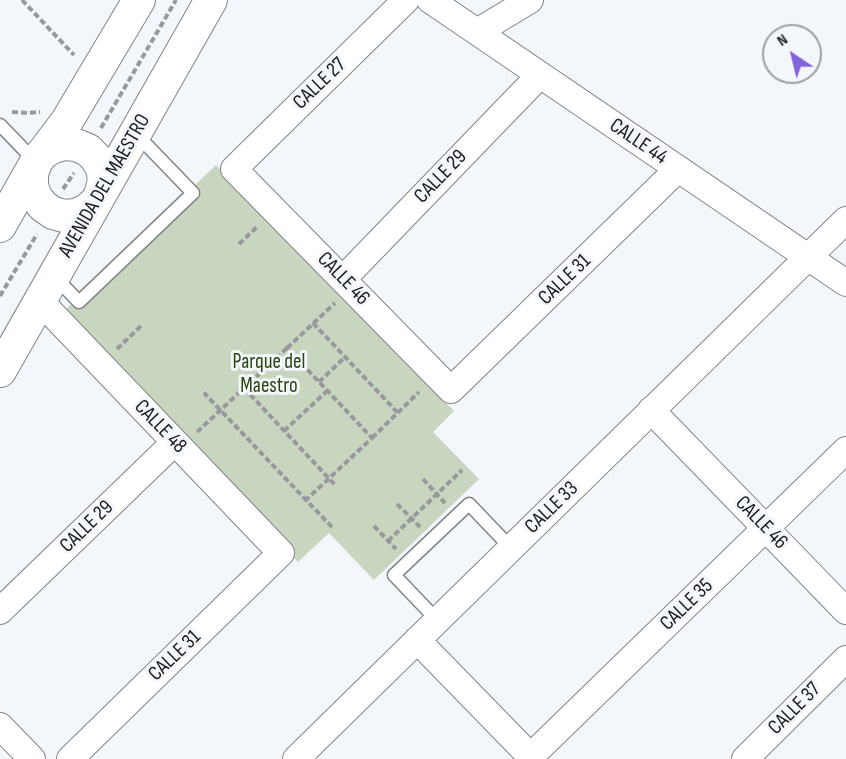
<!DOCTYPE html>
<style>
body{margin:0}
#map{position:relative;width:846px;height:759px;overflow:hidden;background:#f3f6fa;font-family:"Sofia Sans Condensed",sans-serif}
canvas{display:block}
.north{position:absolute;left:762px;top:24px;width:60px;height:60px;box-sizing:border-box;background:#f3f6fa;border:2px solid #9d9fa2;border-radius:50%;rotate:325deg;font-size:16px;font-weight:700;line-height:24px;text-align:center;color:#1b1c1d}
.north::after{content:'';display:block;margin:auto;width:21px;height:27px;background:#8362dc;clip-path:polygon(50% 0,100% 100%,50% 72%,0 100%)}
</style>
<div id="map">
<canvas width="846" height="759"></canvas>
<div class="north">N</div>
</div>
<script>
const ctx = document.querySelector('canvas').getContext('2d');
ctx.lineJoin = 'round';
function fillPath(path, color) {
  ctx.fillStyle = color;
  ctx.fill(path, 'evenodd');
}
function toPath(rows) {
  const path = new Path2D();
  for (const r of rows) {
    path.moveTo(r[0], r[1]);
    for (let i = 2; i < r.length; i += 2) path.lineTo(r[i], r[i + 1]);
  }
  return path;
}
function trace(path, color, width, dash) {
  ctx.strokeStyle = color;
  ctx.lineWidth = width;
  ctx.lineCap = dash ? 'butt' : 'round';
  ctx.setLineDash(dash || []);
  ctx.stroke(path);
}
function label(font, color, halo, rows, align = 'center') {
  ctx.font = font + ' "Sofia Sans Condensed",sans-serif';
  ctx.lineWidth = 6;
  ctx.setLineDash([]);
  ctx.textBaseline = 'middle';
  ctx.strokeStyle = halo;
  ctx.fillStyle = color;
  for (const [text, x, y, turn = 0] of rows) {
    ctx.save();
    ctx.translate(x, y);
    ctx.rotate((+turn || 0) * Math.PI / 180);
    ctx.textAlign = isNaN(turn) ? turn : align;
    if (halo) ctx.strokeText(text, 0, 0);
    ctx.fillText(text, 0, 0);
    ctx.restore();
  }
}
fillPath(toPath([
 [216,165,454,411,433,432,479,479,374,580,329,533,298,562,61,314]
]), '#c8d5bf');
const service = toPath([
 [0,125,35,161],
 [55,277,79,302,193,193,136,134],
 [437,620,394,575,469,504,511,548]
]);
const minor = toPath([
 [406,0,234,169,451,390,678,169],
 [430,0,846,283],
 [477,32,530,0],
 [343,279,540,75],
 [40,301,281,553,70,759],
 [651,410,846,611],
 [0,611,175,442],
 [417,640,533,759],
 [0,726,32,759],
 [296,759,846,220],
 [528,759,846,450],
 [745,759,846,659]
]);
const tertiary = toPath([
 [96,202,87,210,76,215,64,216,53,213,43,206,36,197,32,186,32,174,36,162,43,153,53,147,65,144,76,145,88,150,96,158,102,168,104,180,101,192],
 [0,226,36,162,67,121,139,0],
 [0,371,211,0]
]);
trace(service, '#828588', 15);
trace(minor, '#828588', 28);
trace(tertiary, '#828588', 34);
trace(toPath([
 [22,0,74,55],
 [12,112,28,113,40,112],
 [101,128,176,0],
 [63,189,74,173],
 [239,244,258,226],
 [0,296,37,234],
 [313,323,398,413],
 [287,348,335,303],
 [117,349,142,325],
 [319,382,345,357],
 [244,388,336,486],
 [207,393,205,394,306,500],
 [284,431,327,391],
 [197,432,287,348,372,438,306,500,332,527],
 [372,438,419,392],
 [423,479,445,503],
 [397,504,420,527],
 [374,526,396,549],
 [388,541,462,470]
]), '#97999c', 4, [6, 3]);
trace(service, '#fff', 12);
trace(minor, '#fff', 26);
trace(tertiary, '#fff', 32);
label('21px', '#1b1c1d', '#f3f6fa', [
 ["CALLE 27",320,84,-44],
 ["CALLE 44",638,142,34],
 ["CALLE 29",441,177,-46],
 ["AVENIDA DEL MAESTRO",105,186,-60],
 ["CALLE 46",343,279,46],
 ["CALLE 31",565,280,-44],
 ["CALLE 48",160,427,46],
 ["CALLE 33",552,508,-44],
 ["CALLE 46",761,523,46],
 ["CALLE 29",87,527,-44],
 ["CALLE 35",687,605,-44],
 ["CALLE 31",175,656,-44],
 ["CALLE 37",795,709,-45]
]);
label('21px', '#2b440d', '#f3f6fa', [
 ["Parque del",269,363],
 ["Maestro",269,387]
]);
</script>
